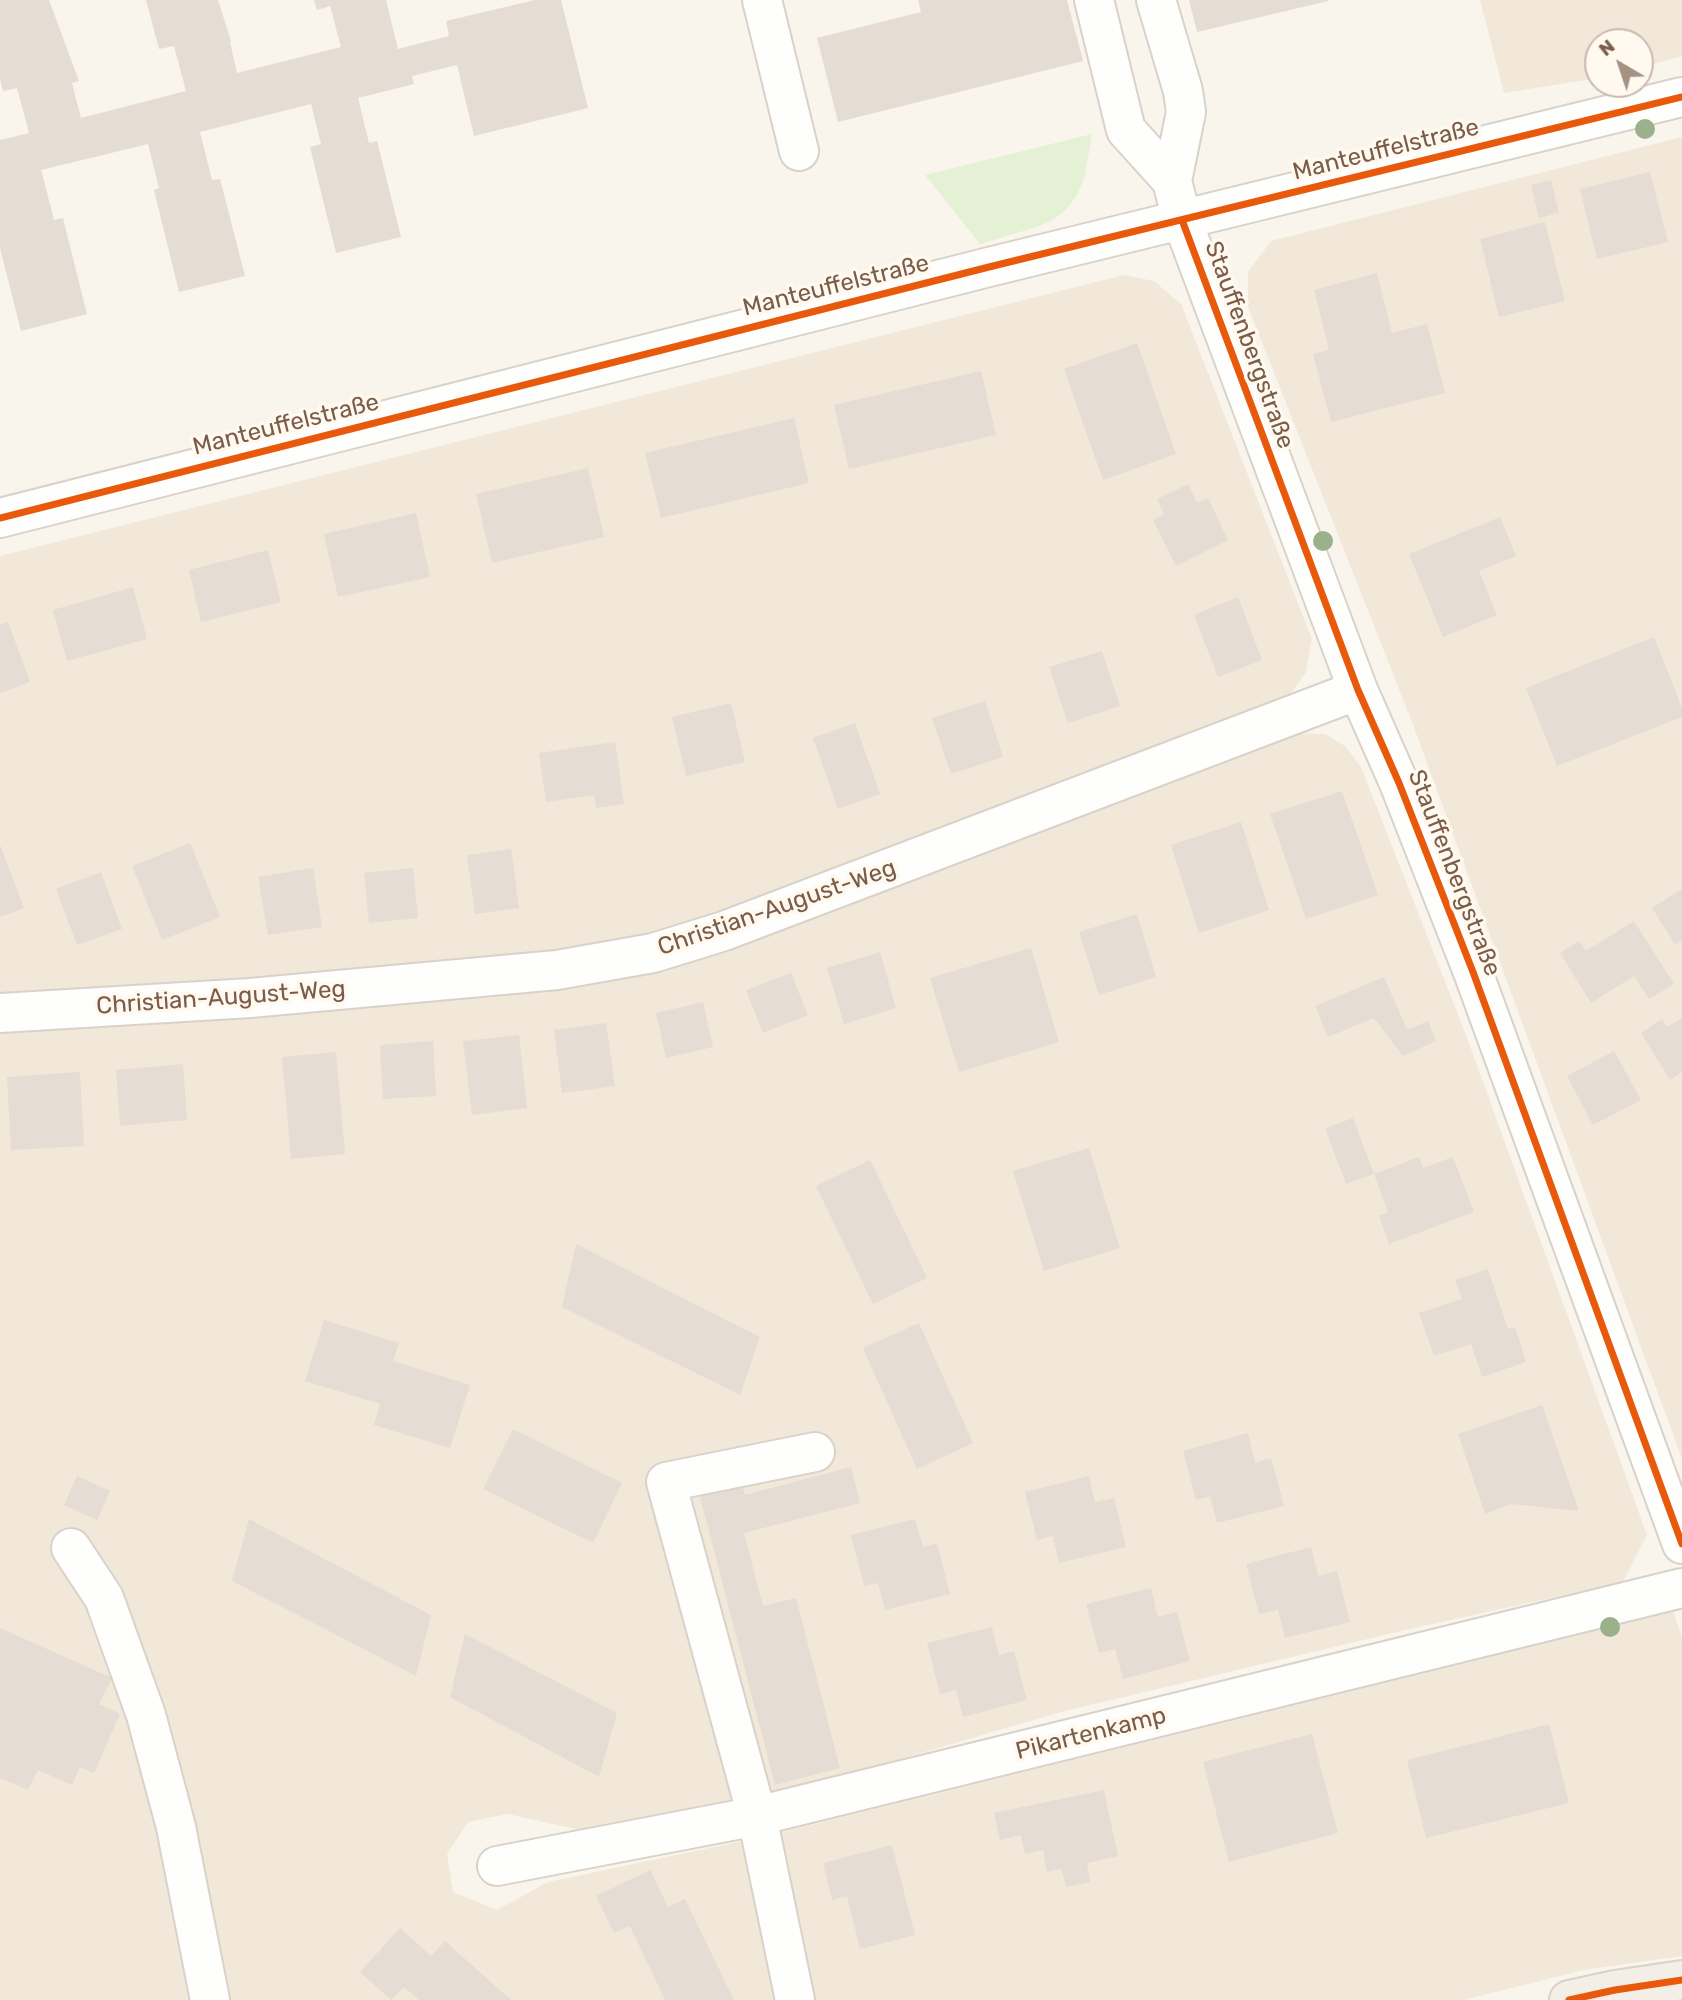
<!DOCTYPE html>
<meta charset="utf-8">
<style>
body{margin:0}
#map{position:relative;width:1682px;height:2000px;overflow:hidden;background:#f9f5ec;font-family:Rubik,sans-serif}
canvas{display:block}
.north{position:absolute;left:1584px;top:28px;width:70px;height:70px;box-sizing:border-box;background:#fff9ef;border:2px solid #cabaad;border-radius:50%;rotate:321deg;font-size:19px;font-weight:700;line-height:28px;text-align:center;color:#7a5c49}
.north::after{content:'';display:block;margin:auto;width:24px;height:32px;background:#a69282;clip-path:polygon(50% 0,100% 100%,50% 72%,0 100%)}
</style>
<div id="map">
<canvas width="1682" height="2000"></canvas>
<div class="north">N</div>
</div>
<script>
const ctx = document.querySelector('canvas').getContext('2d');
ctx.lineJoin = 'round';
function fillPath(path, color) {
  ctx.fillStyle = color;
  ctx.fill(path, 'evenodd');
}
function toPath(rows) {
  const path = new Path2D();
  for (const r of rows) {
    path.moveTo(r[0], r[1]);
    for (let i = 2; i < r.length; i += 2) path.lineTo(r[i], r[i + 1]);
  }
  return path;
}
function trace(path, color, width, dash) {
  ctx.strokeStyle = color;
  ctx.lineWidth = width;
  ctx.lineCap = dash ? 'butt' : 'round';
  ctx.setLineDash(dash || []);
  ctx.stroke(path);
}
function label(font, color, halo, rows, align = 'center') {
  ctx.font = font + ' Rubik,sans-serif';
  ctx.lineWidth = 7;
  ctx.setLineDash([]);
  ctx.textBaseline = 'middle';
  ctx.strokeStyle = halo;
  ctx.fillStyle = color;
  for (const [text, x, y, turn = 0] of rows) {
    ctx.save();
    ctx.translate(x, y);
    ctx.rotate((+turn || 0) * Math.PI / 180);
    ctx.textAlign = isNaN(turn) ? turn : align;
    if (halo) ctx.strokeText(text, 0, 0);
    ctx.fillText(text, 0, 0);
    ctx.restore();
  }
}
fillPath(toPath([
 [1480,0,1682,0,1682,56,1640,68,1640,42,1598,42,1598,78,1504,93],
 [1682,137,1682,1459,1412,722,1248,307,1248,272,1271,241],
 [1124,275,1154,281,1181,304,1312,639,1306,672,1286,700,674,931,551,953,253,981,0,997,0,556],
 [1293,733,1325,734,1345,746,1361,767,1466,1035,1647,1535,1623,1582,1397,1632,1061,1712,846,1775,603,1835,508,1814,468,1822,447,1854,453,1892,497,1910,548,1882,766,1836,1673,1612,1682,1636,1682,1956,1584,1970,1463,2000,0,2000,0,1031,619,978,707,957]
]), '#f2e8d9');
fillPath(toPath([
 [1092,134,1085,176,1078,193,1067,209,1054,219,1040,226,980,244,925,175]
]), '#e4f1d5');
fillPath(toPath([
 [0,0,49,0,79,81,72,83,81,118,186,91,174,46,159,49,146,0,218,0,231,41,230,42,237,73,341,47,330,6,317,10,314,0,386,0,398,49,449,36,446,21,535,0,561,0,588,108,474,136,457,65,412,76,414,84,358,98,369,143,377,141,401,237,336,253,310,147,321,144,311,104,200,132,212,180,220,179,245,276,179,292,154,190,159,188,148,144,41,170,54,220,63,218,87,314,21,331,0,248,0,140,29,133,17,88,3,91,0,79],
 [918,0,1067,0,1083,61,838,122,817,38,921,12],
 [1189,0,1328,0,1328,1,1197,32],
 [1650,172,1668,242,1597,259,1580,189],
 [1551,180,1559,213,1539,218,1531,185],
 [1545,222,1565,301,1499,317,1480,239],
 [1377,273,1392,333,1427,324,1445,393,1331,422,1313,354,1329,350,1314,290],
 [1137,343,1176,454,1103,480,1064,369],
 [981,371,996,435,849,469,834,405],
 [794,418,809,483,661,518,645,453],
 [588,468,604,537,492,563,476,494],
 [1188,484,1197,503,1208,498,1228,540,1176,566,1153,520,1164,514,1157,499],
 [416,513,430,577,338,597,324,534],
 [1500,517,1516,556,1479,571,1497,615,1443,637,1409,554],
 [268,550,281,602,201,622,189,570],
 [133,587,147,639,67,661,53,610],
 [1238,597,1262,660,1218,677,1194,615],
 [8,622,30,682,0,693,0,625],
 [1654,637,1682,708,1682,717,1557,766,1526,688],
 [1102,651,1120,706,1068,723,1049,667],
 [985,701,1003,757,951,774,932,718],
 [731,703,745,762,686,776,672,717],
 [855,723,880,794,838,809,813,738],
 [615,742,624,804,596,808,594,795,546,802,539,753],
 [1342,791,1378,895,1306,919,1270,814],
 [1241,822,1269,910,1199,933,1171,845],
 [190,843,220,917,162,940,132,866],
 [0,845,24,908,0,917],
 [511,849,519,908,475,914,467,855],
 [313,868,322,927,268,935,258,877],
 [413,868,418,918,369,923,364,873],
 [101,872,122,929,77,945,56,889],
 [1682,889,1682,940,1675,944,1652,908],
 [1137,914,1156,977,1099,995,1079,932],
 [1634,921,1674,984,1649,999,1634,976,1591,1003,1560,953,1579,941,1586,951],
 [1031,948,1059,1042,959,1072,930,978],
 [880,952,896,1008,844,1024,827,968],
 [791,973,808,1015,763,1033,746,990],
 [1384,977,1407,1030,1428,1021,1436,1041,1403,1056,1374,1018,1328,1037,1315,1006],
 [703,1002,713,1047,666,1058,656,1013],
 [1682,1018,1682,1072,1670,1080,1641,1033,1662,1019,1667,1027],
 [606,1023,615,1086,562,1093,554,1030],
 [519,1035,527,1108,472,1115,463,1041],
 [433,1041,436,1096,383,1099,380,1045],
 [1614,1051,1641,1100,1593,1125,1567,1076],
 [336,1052,345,1154,291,1159,282,1057],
 [183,1064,187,1120,120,1126,116,1070],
 [80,1072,84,1146,11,1150,7,1077],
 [1353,1118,1374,1174,1346,1184,1325,1128],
 [1089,1148,1120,1248,1044,1271,1013,1171],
 [1419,1157,1423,1168,1453,1157,1474,1212,1389,1244,1379,1216,1388,1212,1374,1174],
 [870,1160,927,1278,873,1304,816,1186],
 [576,1244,760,1337,740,1395,562,1307],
 [1488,1269,1508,1329,1515,1327,1526,1362,1482,1377,1471,1344,1434,1356,1419,1313,1462,1299,1455,1280],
 [324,1320,399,1343,393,1361,470,1385,450,1448,374,1425,380,1404,305,1381],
 [919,1323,973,1443,917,1469,863,1348],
 [1542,1405,1579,1511,1511,1504,1485,1514,1458,1434],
 [513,1429,622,1483,593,1543,483,1489],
 [1248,1433,1255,1463,1271,1458,1284,1506,1217,1523,1210,1496,1196,1500,1183,1451],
 [851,1467,860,1503,744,1533,763,1606,796,1598,840,1768,775,1785,699,1493,741,1482,745,1495],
 [77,1476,110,1491,97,1520,64,1505],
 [1089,1476,1095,1502,1114,1498,1126,1547,1059,1563,1053,1536,1037,1540,1025,1492],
 [249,1519,431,1615,416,1676,232,1581],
 [915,1519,923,1547,937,1543,950,1594,885,1610,878,1583,864,1586,851,1535],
 [1311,1547,1318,1576,1337,1571,1350,1622,1285,1638,1278,1610,1259,1614,1246,1564],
 [1151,1588,1158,1617,1177,1612,1190,1661,1123,1679,1115,1649,1099,1653,1086,1604],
 [992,1627,999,1655,1014,1651,1027,1700,963,1717,956,1690,940,1694,927,1643],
 [0,1628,112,1678,99,1704,120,1714,94,1773,80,1767,72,1785,38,1770,28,1790,0,1778],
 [465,1634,617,1713,599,1777,450,1697],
 [1549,1724,1569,1803,1426,1838,1407,1760],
 [1312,1734,1338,1833,1229,1862,1203,1762],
 [1104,1790,1118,1856,1087,1863,1090,1882,1066,1887,1062,1869,1047,1872,1043,1850,1025,1854,1021,1835,1000,1840,994,1813],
 [892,1845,915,1935,860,1949,847,1896,832,1900,823,1863],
 [650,1870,668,1907,685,1899,734,2000,665,2000,630,1926,614,1933,596,1896],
 [400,1928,431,1956,445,1941,511,2000,419,2000,404,1987,391,2000,360,1972]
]), '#e5dcd3');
const minor = toPath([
 [762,0,799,151],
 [1094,0,1126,130,1172,181],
 [1156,0,1183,91,1186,112,1172,181,1182,220,1358,690,1399,783,1473,972,1682,1544],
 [0,518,989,267,1682,97],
 [0,1013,250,998,557,970,653,953,724,931,1358,690],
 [71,1548,104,1598,146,1715,176,1827,210,2000],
 [497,1866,757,1816,1682,1588],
 [795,2000,757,1816,666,1482,815,1452]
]);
const major = toPath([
 [1569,2000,1615,1990,1682,1980]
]);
trace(minor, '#d8d2ca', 42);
trace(major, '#dad1c9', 42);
trace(minor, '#fefefc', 38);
trace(major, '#f3efe6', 38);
trace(toPath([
 [1182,220,1358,690,1399,783,1473,972,1682,1544],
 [0,518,989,267,1682,97],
 [1569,2000,1615,1990,1682,1980]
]), '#e8590c', 7);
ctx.fillStyle = '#9ab18c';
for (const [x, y] of [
 [1645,129],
 [1323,541],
 [1610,1627]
]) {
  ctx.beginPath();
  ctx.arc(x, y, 10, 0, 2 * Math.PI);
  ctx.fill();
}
label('24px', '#7a5c49', '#fff9ef', [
 ["Manteuffelstraße",1386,150,-14],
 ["Manteuffelstraße",836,286,-14],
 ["Stauffenbergstraße",1249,345,70],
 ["Manteuffelstraße",286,425,-14],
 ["Stauffenbergstraße",1454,873,69],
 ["Christian-August-Weg",777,908,-19],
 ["Christian-August-Weg",221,998,-4],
 ["Pikartenkamp",1091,1734,-14]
]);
</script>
